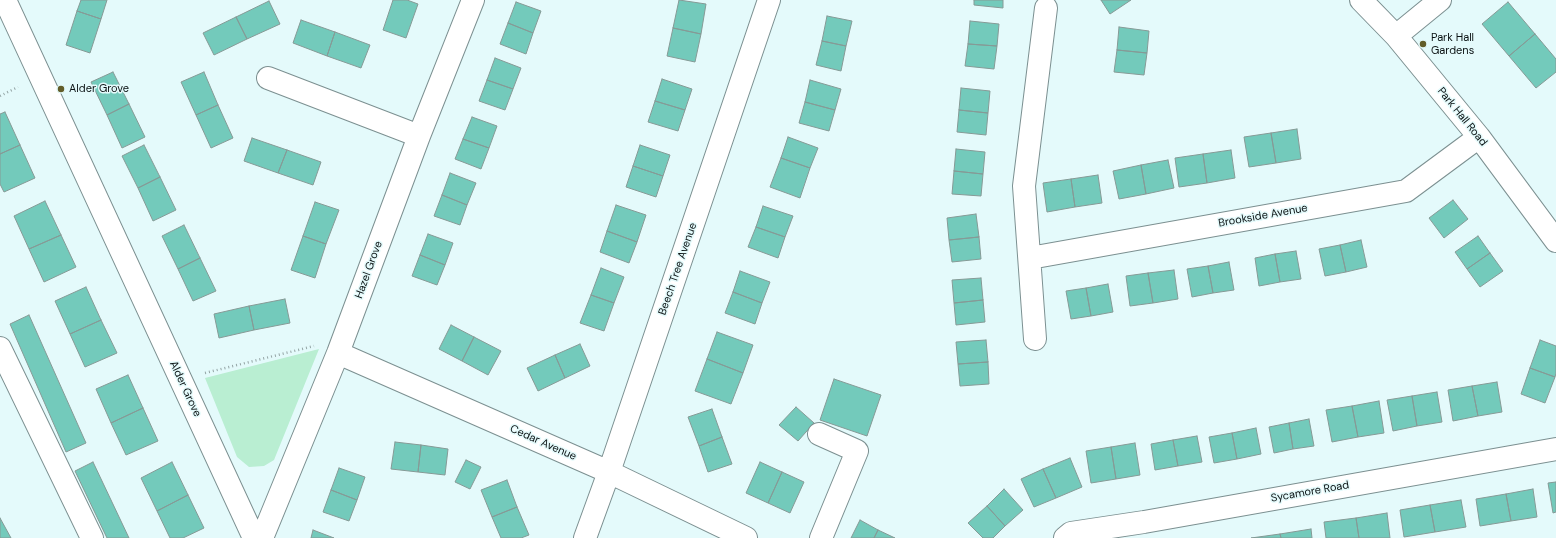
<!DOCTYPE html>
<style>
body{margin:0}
canvas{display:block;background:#e4fafb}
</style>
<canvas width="1556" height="538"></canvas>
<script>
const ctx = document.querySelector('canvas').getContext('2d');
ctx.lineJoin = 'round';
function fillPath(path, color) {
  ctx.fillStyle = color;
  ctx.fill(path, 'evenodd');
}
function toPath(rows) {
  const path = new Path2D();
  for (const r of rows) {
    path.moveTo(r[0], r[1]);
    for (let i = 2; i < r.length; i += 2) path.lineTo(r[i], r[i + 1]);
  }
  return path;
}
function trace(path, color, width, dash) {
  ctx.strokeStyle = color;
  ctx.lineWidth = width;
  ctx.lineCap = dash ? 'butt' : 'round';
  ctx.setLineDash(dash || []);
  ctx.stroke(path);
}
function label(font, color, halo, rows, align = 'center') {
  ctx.font = font + ' "DM Sans",sans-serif';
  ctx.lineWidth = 3;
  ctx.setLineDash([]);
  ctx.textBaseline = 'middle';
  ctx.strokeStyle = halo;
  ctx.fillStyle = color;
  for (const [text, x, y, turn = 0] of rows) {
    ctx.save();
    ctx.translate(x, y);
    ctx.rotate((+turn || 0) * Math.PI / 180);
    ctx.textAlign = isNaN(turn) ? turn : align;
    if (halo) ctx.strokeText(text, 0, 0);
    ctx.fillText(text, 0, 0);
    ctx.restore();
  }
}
fillPath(toPath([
 [319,349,274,460,264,466,249,467,237,457,205,378]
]), '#b9eed2');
const building = toPath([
 [81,0,107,0,101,19,77,11,81,0],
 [393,0,407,0,418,4,406,38,383,30,393,0],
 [679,0,706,4,701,34,673,28,679,0],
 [974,0,1003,0,1003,8,974,5,974,0],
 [1101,0,1131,0,1110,14,1101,0],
 [269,1,280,24,247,39,236,17,269,1],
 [516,2,541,11,533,33,508,23,516,2],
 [1508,2,1535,34,1509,56,1482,24,1508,2],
 [77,11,101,19,90,53,66,45,77,11],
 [827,16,852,21,846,46,822,41,827,16],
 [236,17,247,39,214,55,203,33,236,17],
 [301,20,335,32,327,56,293,43,301,20],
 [970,21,999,24,997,46,968,44,970,21],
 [508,23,533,33,526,54,500,44,508,23],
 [1119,27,1149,31,1147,53,1117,50,1119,27],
 [673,28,701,34,695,62,667,56,673,28],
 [335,32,370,45,361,68,327,56,335,32],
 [1535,34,1556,59,1556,72,1536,88,1509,56,1535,34],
 [822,41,846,46,841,71,816,65,822,41],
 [968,44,997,46,994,69,965,66,968,44],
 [1117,50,1147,53,1144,75,1114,72,1117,50],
 [495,58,521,68,513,89,487,80,495,58],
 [113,72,129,104,107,115,91,82,113,72],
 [204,72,218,105,196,115,181,82,204,72],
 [662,79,692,89,685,110,655,101,662,79],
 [487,80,513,89,505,110,479,101,487,80],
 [810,80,841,89,835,110,805,102,810,80],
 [961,88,990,91,988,113,959,110,961,88],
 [655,101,685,110,678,131,648,122,655,101],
 [805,102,835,110,829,131,799,123,805,102],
 [129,104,145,137,122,148,107,115,129,104],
 [218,105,233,138,211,148,196,115,218,105],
 [959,110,988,113,986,135,957,132,959,110],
 [5,112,20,145,0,154,0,114,5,112],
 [472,117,497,126,489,148,463,139,472,117],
 [1297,129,1301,159,1276,163,1271,133,1297,129],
 [1271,133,1276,163,1249,167,1244,137,1271,133],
 [788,137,818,148,810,168,781,158,788,137],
 [252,138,287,150,278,173,244,161,252,138],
 [463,139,489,148,481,169,455,159,463,139],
 [20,145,35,178,4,192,0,184,0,154,20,145],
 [144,145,160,177,138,188,122,156,144,145],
 [640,145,670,155,663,176,633,166,640,145],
 [956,149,985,152,983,174,954,171,956,149],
 [287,150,321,162,313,185,278,173,287,150],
 [1231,150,1235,178,1207,183,1203,154,1231,150],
 [1203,154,1207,183,1179,187,1175,158,1203,154],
 [781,158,810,168,800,198,770,187,781,158],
 [1168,160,1174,188,1146,194,1141,165,1168,160],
 [1141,165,1146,194,1119,199,1113,171,1141,165],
 [633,166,663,176,656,197,626,187,633,166],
 [954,171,983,174,981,196,952,194,954,171],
 [450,173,476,183,467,205,442,195,450,173],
 [1098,175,1102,203,1075,207,1071,179,1098,175],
 [160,177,176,210,153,221,138,188,160,177],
 [1071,179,1075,207,1047,212,1043,183,1071,179],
 [442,195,467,205,460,225,434,216,442,195],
 [1453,200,1468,219,1444,238,1429,218,1453,200],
 [45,201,61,235,29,249,14,216,45,201],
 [315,202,339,210,326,244,303,236,315,202],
 [616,205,646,215,637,242,607,231,616,205],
 [763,206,793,216,785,237,756,227,763,206],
 [976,214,979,237,949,240,947,218,976,214],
 [184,225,200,258,178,269,162,236,184,225],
 [756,227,785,237,778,258,748,247,756,227],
 [607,231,637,242,629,263,600,252,607,231],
 [428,234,453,243,445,265,420,255,428,234],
 [61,235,76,267,44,282,29,249,61,235],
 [303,236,326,244,315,278,291,270,303,236],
 [1478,236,1490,253,1467,269,1455,252,1478,236],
 [979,237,981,259,952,262,949,240,979,237],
 [1361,240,1367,267,1346,272,1340,245,1361,240],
 [1340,245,1346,272,1325,276,1319,249,1340,245],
 [1296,251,1301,279,1280,282,1275,254,1296,251],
 [1490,253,1503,271,1480,287,1467,269,1490,253],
 [1275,254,1280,282,1259,286,1255,258,1275,254],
 [420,255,445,265,437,285,412,276,420,255],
 [200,258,216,291,193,301,178,269,200,258],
 [1229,262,1234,290,1213,293,1208,266,1229,262],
 [1208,266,1213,293,1192,297,1187,269,1208,266],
 [601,268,624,277,614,303,591,295,601,268],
 [1174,270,1178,299,1153,303,1148,273,1174,270],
 [740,271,770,282,762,303,733,292,740,271],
 [1148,273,1153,303,1130,306,1126,276,1148,273],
 [981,278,983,300,954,303,952,280,981,278],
 [1108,284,1113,312,1091,316,1086,288,1108,284],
 [86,287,101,320,70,334,55,301,86,287],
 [1086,288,1091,316,1071,319,1066,291,1086,288],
 [733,292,762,303,755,324,725,313,733,292],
 [591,295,614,303,604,331,580,323,591,295],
 [285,299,290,323,254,330,249,306,285,299],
 [983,300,985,322,956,325,954,303,983,300],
 [249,306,254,330,219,338,214,314,249,306],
 [29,315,86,443,66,452,10,324,29,315],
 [101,320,117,353,85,367,70,334,101,320],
 [451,325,474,337,462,361,439,349,451,325],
 [717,332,753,345,743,373,707,359,717,332],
 [474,337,501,351,488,375,462,361,474,337],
 [986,340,988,362,958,364,956,342,986,340],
 [1540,340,1556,346,1556,373,1555,377,1530,368,1540,340],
 [580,344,590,366,565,378,555,355,580,344],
 [555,355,565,378,538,391,527,368,555,355],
 [707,359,743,373,731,404,695,391,707,359],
 [988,362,989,384,960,386,958,364,988,362],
 [1530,368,1555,377,1545,403,1521,394,1530,368],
 [128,375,143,408,111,423,96,389,128,375],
 [834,379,881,395,867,436,820,420,834,379],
 [1497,382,1502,412,1478,416,1472,386,1497,382],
 [1472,386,1478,416,1453,421,1448,390,1472,386],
 [1437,392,1442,422,1417,426,1412,396,1437,392],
 [1412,396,1417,426,1393,431,1387,400,1412,396],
 [1379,401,1384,433,1358,437,1352,406,1379,401],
 [1352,406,1358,437,1332,442,1326,410,1352,406],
 [796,407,814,423,798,441,779,425,796,407],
 [143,408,158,441,126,455,111,423,143,408],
 [712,409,722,437,699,446,688,417,712,409],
 [1309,419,1314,446,1293,449,1289,423,1309,419],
 [1289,423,1293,449,1274,453,1269,427,1289,423],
 [1256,428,1261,454,1237,459,1232,433,1256,428],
 [1232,433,1237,459,1214,463,1209,437,1232,433],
 [1197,436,1202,462,1178,466,1173,440,1197,436],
 [722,437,732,464,708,472,699,446,722,437],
 [1173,440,1178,466,1155,470,1151,444,1173,440],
 [395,442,421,445,418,472,391,469,395,442],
 [1135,443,1140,475,1116,479,1111,447,1135,443],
 [421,445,448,449,445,475,418,472,421,445],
 [1111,447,1116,479,1091,483,1086,451,1111,447],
 [1070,458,1082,487,1056,498,1043,469,1070,458],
 [466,460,481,467,470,489,455,482,466,460],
 [93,462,129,538,107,538,75,471,93,462],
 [172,462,188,495,157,511,141,478,172,462],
 [760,462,782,472,768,503,746,493,760,462],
 [339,468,365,477,357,500,331,490,339,468],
 [1043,469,1056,498,1034,507,1021,479,1043,469],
 [782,472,804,482,790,513,768,503,782,472],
 [507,480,517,507,492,517,481,490,507,480],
 [1556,482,1556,512,1553,513,1548,483,1556,482],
 [1004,489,1023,510,1005,526,987,506,1004,489],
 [1533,489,1537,517,1511,521,1506,494,1533,489],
 [331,490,357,500,349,521,323,512,331,490],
 [1506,494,1511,521,1480,526,1476,499,1506,494],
 [188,495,204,528,183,538,170,538,157,511,188,495],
 [1461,500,1466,527,1435,532,1430,505,1461,500],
 [1430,505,1435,532,1404,537,1400,510,1430,505],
 [987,506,1005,526,993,538,983,538,968,523,987,506],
 [517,507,529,535,521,538,501,538,492,517,517,507],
 [1387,513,1390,538,1359,538,1356,518,1387,513],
 [0,518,11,538,0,538,0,518],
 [1356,518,1359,538,1326,538,1324,522,1356,518],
 [860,520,878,530,874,538,851,538,860,520],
 [1311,529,1312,538,1281,538,1280,534,1311,529],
 [313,530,334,538,311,538,313,530],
 [878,530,895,538,874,538,878,530],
 [1280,534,1281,538,1251,538,1280,534]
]);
fillPath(building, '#73cabb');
trace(building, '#869a96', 1);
const minor = toPath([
 [5,0,254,538],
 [1361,0,1396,36,1479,137,1556,241],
 [1396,36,1440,0],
 [268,78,419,136],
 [1030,258,1406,191,1479,137],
 [1035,339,1024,186,1046,8],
 [0,348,92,538],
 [338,353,609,472,746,538],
 [819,434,857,451,821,538],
 [262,538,338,353,419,136,473,0],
 [585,538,609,472,769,0],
 [1065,538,1071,533,1144,522,1556,449]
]);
trace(minor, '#7c9091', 24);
trace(toPath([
 [0,96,18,87],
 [205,373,314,346]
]), '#94a4a5', 2.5, [1, 3]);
trace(minor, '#fff', 22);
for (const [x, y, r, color] of [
 [1423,44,4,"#625d29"],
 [61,89,4,"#625d29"]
]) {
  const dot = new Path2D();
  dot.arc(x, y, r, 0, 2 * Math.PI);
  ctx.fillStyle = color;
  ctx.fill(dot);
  trace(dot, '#e4fafb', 1.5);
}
label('11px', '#0a1112', '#e4fafb', [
 ["Park Hall",1431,38],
 ["Gardens",1431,51],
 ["Alder Grove",69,89]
], 'left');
label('11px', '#0a1112', '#e4fafb', [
 ["Park Hall Road",1462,117,51],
 ["Brookside Avenue",1263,216,-10],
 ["Beech Tree Avenue",678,269,-71],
 ["Hazel Grove",369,270,-70],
 ["Alder Grove",185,389,65],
 ["Cedar Avenue",543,443,24],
 ["Sycamore Road",1310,492,-10]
]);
</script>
